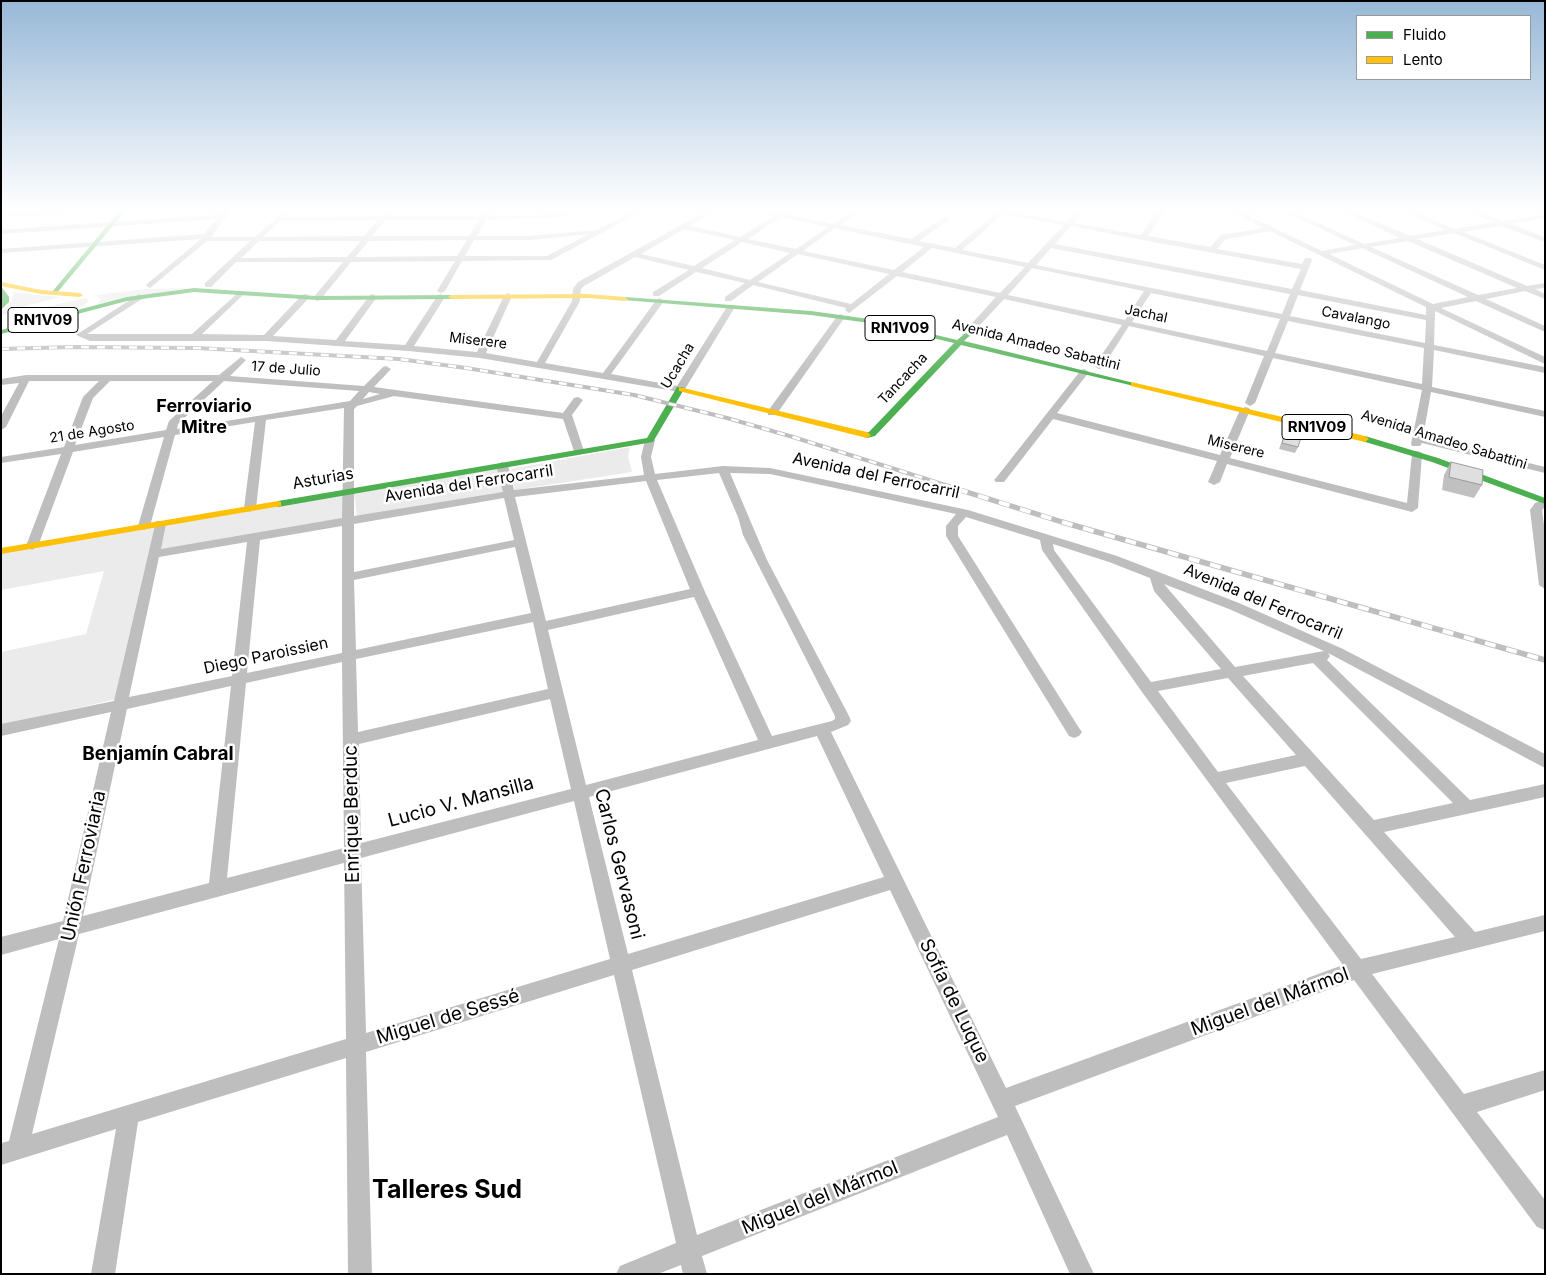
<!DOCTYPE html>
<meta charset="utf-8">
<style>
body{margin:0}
#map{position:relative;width:1546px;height:1275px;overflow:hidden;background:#fff;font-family:Inter,sans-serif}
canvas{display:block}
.frame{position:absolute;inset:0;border:2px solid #000;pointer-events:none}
.legend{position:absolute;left:1356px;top:15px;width:175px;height:65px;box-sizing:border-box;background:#fff;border:1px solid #999;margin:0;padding:6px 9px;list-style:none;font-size:15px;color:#000}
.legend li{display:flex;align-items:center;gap:10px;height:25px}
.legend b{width:25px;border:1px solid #999}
</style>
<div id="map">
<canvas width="1546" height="1275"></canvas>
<div class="frame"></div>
<ul class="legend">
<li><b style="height:6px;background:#4caf50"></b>Fluido</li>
<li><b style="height:6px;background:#ffc107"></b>Lento</li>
</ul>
</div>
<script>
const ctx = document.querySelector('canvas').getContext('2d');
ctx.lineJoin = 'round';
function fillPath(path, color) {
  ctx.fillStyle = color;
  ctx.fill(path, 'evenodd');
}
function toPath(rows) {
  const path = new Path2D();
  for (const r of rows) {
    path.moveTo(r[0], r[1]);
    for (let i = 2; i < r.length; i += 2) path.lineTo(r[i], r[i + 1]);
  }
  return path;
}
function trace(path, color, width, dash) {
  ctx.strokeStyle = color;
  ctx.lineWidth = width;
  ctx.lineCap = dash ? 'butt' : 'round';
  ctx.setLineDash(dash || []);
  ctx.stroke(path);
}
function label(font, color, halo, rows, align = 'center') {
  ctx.font = font + ' Inter,sans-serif';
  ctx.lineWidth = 5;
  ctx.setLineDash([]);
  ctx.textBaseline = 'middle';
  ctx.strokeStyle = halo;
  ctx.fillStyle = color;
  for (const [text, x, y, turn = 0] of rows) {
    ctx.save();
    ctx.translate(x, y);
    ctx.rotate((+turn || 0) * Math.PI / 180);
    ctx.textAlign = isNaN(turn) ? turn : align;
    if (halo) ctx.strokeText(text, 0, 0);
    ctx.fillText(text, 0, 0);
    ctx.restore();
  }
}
fillPath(toPath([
 [188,288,98,304,101,299,96,295,146,289],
 [13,292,38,295,61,297,29,305,1,316,1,312,12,301],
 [85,298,89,300,83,306,38,318,23,319,20,317,23,314,37,309],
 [630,447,628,456,632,472,515,490,511,469],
 [499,467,505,493,357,518,354,492],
 [343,494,344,520,157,552,163,525],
 [158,525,117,699,1,725,1,652,86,634,104,571,1,590,1,552]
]), '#ebebeb');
fillPath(toPath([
 [66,209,101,209,98,211,12,217,8,215,12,213,66,209],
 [573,209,584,209,560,217,486,220,477,236,530,236,597,230,637,209,646,209,551,260,462,261,445,291,441,293,437,291,455,261,351,262,320,300,317,301,313,298,343,262,236,262,211,287,205,287,205,283,250,241,207,241,150,288,146,286,147,284,201,239,1,253,1,249,204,234,217,219,1,234,1,230,221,214,226,210,230,212,211,237,255,237,284,211,288,213,284,217,382,216,387,212,391,214,389,216,482,215,487,210,491,212,489,215,535,215,560,213,573,209],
 [378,220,364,236,263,237,280,221,378,220],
 [386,220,479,220,469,236,372,236,386,220],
 [589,234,547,256,465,256,474,240,530,240,589,234],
 [467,240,457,256,355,257,369,241,467,240],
 [259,241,361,241,347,257,241,258,259,241],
 [710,209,718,209,690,226,740,237,774,216,747,209,761,209,779,213,783,211,786,214,833,224,854,209,862,209,840,225,911,239,946,216,950,218,949,220,919,241,955,248,996,213,984,209,1008,209,1007,211,1067,222,1079,209,1086,209,1074,223,1141,235,1159,209,1166,209,1148,236,1210,247,1221,235,1263,228,1226,209,1235,209,1240,212,1276,209,1247,215,1322,251,1355,245,1279,209,1288,209,1364,244,1400,238,1337,209,1346,209,1410,236,1446,230,1398,209,1407,209,1455,229,1493,222,1461,209,1471,209,1502,221,1545,214,1545,218,1510,224,1545,237,1545,242,1501,226,1463,232,1545,265,1545,270,1454,233,1417,239,1527,286,1545,283,1545,288,1535,289,1545,294,1545,299,1525,291,1486,299,1545,326,1545,332,1476,301,1441,308,1545,357,1545,364,1435,311,1434,345,1545,367,1545,373,1434,350,1432,387,1545,411,1545,417,1431,392,1423,437,1545,467,1545,473,1422,443,1420,446,1412,446,1411,444,1422,390,1273,358,1255,403,1250,406,1245,403,1264,356,1129,326,1102,368,1099,369,1094,366,1122,325,1004,299,969,337,966,338,962,335,963,333,996,297,897,276,849,313,845,310,846,308,753,285,731,301,725,301,725,297,745,283,696,272,659,296,653,296,653,292,689,270,635,257,584,286,581,289,580,301,545,363,603,373,657,299,660,298,664,301,611,374,677,386,728,305,734,305,735,307,685,389,680,392,480,358,408,351,266,341,90,341,76,335,139,294,143,297,142,299,87,334,192,334,240,291,243,291,243,295,202,334,264,335,302,295,305,294,308,295,308,299,273,336,336,340,370,295,373,294,377,297,345,341,405,345,438,295,441,294,445,297,414,346,477,352,504,296,508,293,512,296,486,353,537,362,572,301,573,289,578,282,710,209],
 [1003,214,1064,225,1028,263,962,250,1003,214],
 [781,217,828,227,796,249,748,239,781,217],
 [1071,226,1143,240,1301,269,1292,289,1055,244,1071,226],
 [835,228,924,247,894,270,803,251,835,228],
 [684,229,735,240,694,266,641,254,684,229],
 [1270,231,1426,307,1426,315,1300,290,1312,260,1311,258,1305,258,1302,264,1217,249,1226,239,1270,231],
 [1408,241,1517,288,1478,295,1371,247,1408,241],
 [742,242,790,253,750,280,702,268,742,242],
 [932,248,1025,267,1000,293,902,272,932,248],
 [1051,248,1290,294,1282,314,1036,265,1051,248],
 [1362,248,1468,297,1433,304,1329,254,1362,248],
 [798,254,889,274,851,304,758,282,798,254],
 [1032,268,1144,291,1125,320,1008,295,1032,268],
 [1151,293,1280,319,1267,351,1132,322,1151,293],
 [1298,295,1426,320,1425,343,1290,316,1298,295],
 [1288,321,1424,348,1422,384,1275,353,1288,321],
 [841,314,845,317,776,415,768,415,768,411,838,315,841,314],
 [241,357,246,360,230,376,364,386,383,367,386,366,391,369,374,387,563,413,574,398,578,397,583,400,572,415,584,451,579,454,574,451,563,419,394,396,357,406,354,409,354,516,503,492,496,465,502,462,508,465,514,490,644,475,641,457,645,440,650,437,655,440,651,457,655,474,723,466,770,468,968,510,1117,556,1239,603,1343,649,1545,754,1545,768,1328,653,1330,656,1327,660,1470,800,1545,784,1545,797,1384,832,1475,932,1545,915,1545,931,1372,974,1464,1094,1545,1070,1545,1090,1477,1112,1545,1200,1545,1230,1537,1227,1354,980,1015,1106,1094,1274,1070,1274,1007,1135,702,1256,707,1274,683,1274,681,1265,658,1274,616,1274,620,1266,676,1243,614,975,366,1052,372,1274,348,1274,346,1058,138,1122,115,1274,91,1274,116,1129,1,1165,1,1143,9,1141,59,939,1,955,1,937,63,921,111,712,1,736,1,724,114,701,156,521,164,521,166,524,161,549,342,518,344,408,266,420,256,508,250,512,244,508,255,422,175,435,150,526,144,530,138,526,164,437,73,452,38,546,32,550,26,546,61,454,1,463,1,457,64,447,83,397,99,381,29,381,6,427,1,430,1,416,19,383,1,385,1,379,26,375,219,375,241,357],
 [110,381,213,381,169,421,166,430,75,445,93,398,110,381],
 [224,381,359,391,350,401,177,429,178,424,224,381],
 [369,392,380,394,363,399,369,392],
 [719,473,738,517,743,535,835,716,835,719,832,721,772,736,705,592,657,480,719,473],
 [730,473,770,474,956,514,946,526,946,536,1069,736,1074,738,1079,736,1082,732,1079,728,958,536,958,526,966,517,1040,540,1042,550,1142,692,1343,965,1006,1088,831,732,848,725,851,721,849,716,767,560,730,473],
 [646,481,690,589,546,621,515,497,646,481],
 [504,498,514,540,354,572,354,524,504,498],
 [342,526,342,653,247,673,260,540,342,526],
 [247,542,232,676,129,697,159,557,247,542],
 [1053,544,1109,562,1150,578,1154,591,1221,669,1151,682,1054,550,1053,544],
 [515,547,531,613,356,650,354,580,515,547],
 [1164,584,1229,609,1324,651,1235,667,1164,584],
 [694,597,758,740,586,785,548,630,694,597],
 [533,622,548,689,358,732,356,659,533,622],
 [342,662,344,848,227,878,246,683,342,662],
 [1313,663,1453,803,1374,820,1243,676,1313,663],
 [1228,678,1296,755,1218,772,1158,691,1228,678],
 [231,686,209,883,83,916,127,709,231,686],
 [550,699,571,789,361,843,359,744,550,699],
 [817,736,884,877,628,954,589,797,817,736],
 [1305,766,1364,833,1455,937,1361,959,1226,783,1305,766],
 [574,801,610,959,366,1033,361,858,574,801],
 [344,863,346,1039,32,1134,79,934,344,863],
 [890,890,998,1117,697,1235,632,970,890,890],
 [1084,369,1089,372,1057,413,1220,455,1240,410,1245,407,1249,408,1250,410,1230,458,1407,503,1412,454,1417,451,1421,452,1422,454,1418,508,1412,512,1227,464,1220,482,1214,485,1208,482,1217,461,1053,419,1004,482,996,482,994,480,996,478,1081,370,1084,369],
 [1545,499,1545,507,1542,510,1545,533,1545,589,1539,585,1530,510,1535,503,1545,499]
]), '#bebebe');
fillPath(toPath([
 [121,209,127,209,56,294,52,294,52,292,121,209],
 [1,286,9,297,9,302,1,310,1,286],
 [194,288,317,296,451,295,454,297,451,299,317,300,194,292,127,301,1,334,1,330,127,297,194,288],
 [625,297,811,311,869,319,957,340,966,333,970,335,964,341,1138,384,1134,386,961,345,875,436,867,438,864,437,864,433,869,432,954,343,869,323,811,315,623,300,622,299,625,297],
 [677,387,682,387,686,389,683,391,653,442,278,507,273,504,278,501,647,438,677,387],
 [1365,436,1438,458,1545,498,1545,504,1432,462,1362,441,1362,437,1365,436]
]), '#4caf50');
fillPath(toPath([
 [1,282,41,290,80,293,83,295,80,297,41,294,1,286,1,282],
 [588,294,625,297,628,299,625,301,588,298,451,299,448,297,451,295,588,294],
 [1131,382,1365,436,1369,439,1365,442,1131,386,1131,382],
 [679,387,867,432,871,435,867,438,679,391,679,387],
 [278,501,281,502,281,506,1,554,1,548,278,501]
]), '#ffc107');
const railFar1 = toPath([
 [1,349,72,347,197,348,399,359,466,368,634,395,727,418,793,437,961,490]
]);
const rail = toPath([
 [957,489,1062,522,1545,660]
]);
trace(railFar1, '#bebebe', 4);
trace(rail, '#bebebe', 5.5);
trace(railFar1, '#fff', 2.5, [8]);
trace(rail, '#fff', 4, [11]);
fillPath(toPath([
 [1288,424,1298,447,1295,453,1279,449],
 [1451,462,1482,485,1474,498,1442,490,1444,475]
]), '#c0c0c0');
const building = toPath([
 [1288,424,1304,428,1298,447,1282,443,1288,424],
 [1451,462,1483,470,1482,485,1449,477,1451,462]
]);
fillPath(building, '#dfdfdf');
trace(building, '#9c9c9c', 1);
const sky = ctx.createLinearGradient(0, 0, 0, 388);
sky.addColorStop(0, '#97b8d7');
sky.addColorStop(0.54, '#fff');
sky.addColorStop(1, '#ffffff00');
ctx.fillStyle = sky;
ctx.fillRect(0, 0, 1546, 388);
label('14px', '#000', '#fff', [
 ["Jachal",1146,314,12],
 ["Cavalango",1356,318,11],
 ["Miserere",478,341,7],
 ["Avenida Amadeo Sabattini",1036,345,14],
 ["Ucacha",678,366,-59],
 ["17 de Julio",286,369,4],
 ["Tancacha",903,379,-47],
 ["21 de Agosto",92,432,-9],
 ["Avenida Amadeo Sabattini",1444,440,17],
 ["Miserere",1236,447,14]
]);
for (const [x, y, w] of [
 [43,320,70],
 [900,328,70],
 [1317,427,70]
]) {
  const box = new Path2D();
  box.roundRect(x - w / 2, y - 12.5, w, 25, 4);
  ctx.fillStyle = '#fff';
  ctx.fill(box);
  trace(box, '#000', 1);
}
label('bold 15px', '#000', null, [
 ["RN1V09",43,320],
 ["RN1V09",900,328],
 ["RN1V09",1317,427]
]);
label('16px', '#000', '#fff', [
 ["Avenida del Ferrocarril",876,476,12],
 ["Asturias",323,479,-10],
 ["Avenida del Ferrocarril",469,484,-9],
 ["Avenida del Ferrocarril",1263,602,23],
 ["Diego Paroissien",266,656,-12]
]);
label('bold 18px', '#000', '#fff', [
 ["Ferroviario",204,407],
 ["Mitre",204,428]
]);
label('bold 19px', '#000', '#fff', [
 ["Benjamín Cabral",158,754]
]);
label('19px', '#000', '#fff', [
 ["Lucio V. Mansilla",461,802,-15],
 ["Enrique Berduc",352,814,-91],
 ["Carlos Gervasoni",619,864,76],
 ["Unión Ferroviaria",84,866,-78],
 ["Sofía de Luque",954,1001,64],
 ["Miguel del Mármol",1270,1002,-20],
 ["Miguel de Sessé",448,1017,-17],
 ["Miguel del Mármol",820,1198,-22]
]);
label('bold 25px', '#000', '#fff', [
 ["Talleres Sud",447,1190]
]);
</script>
